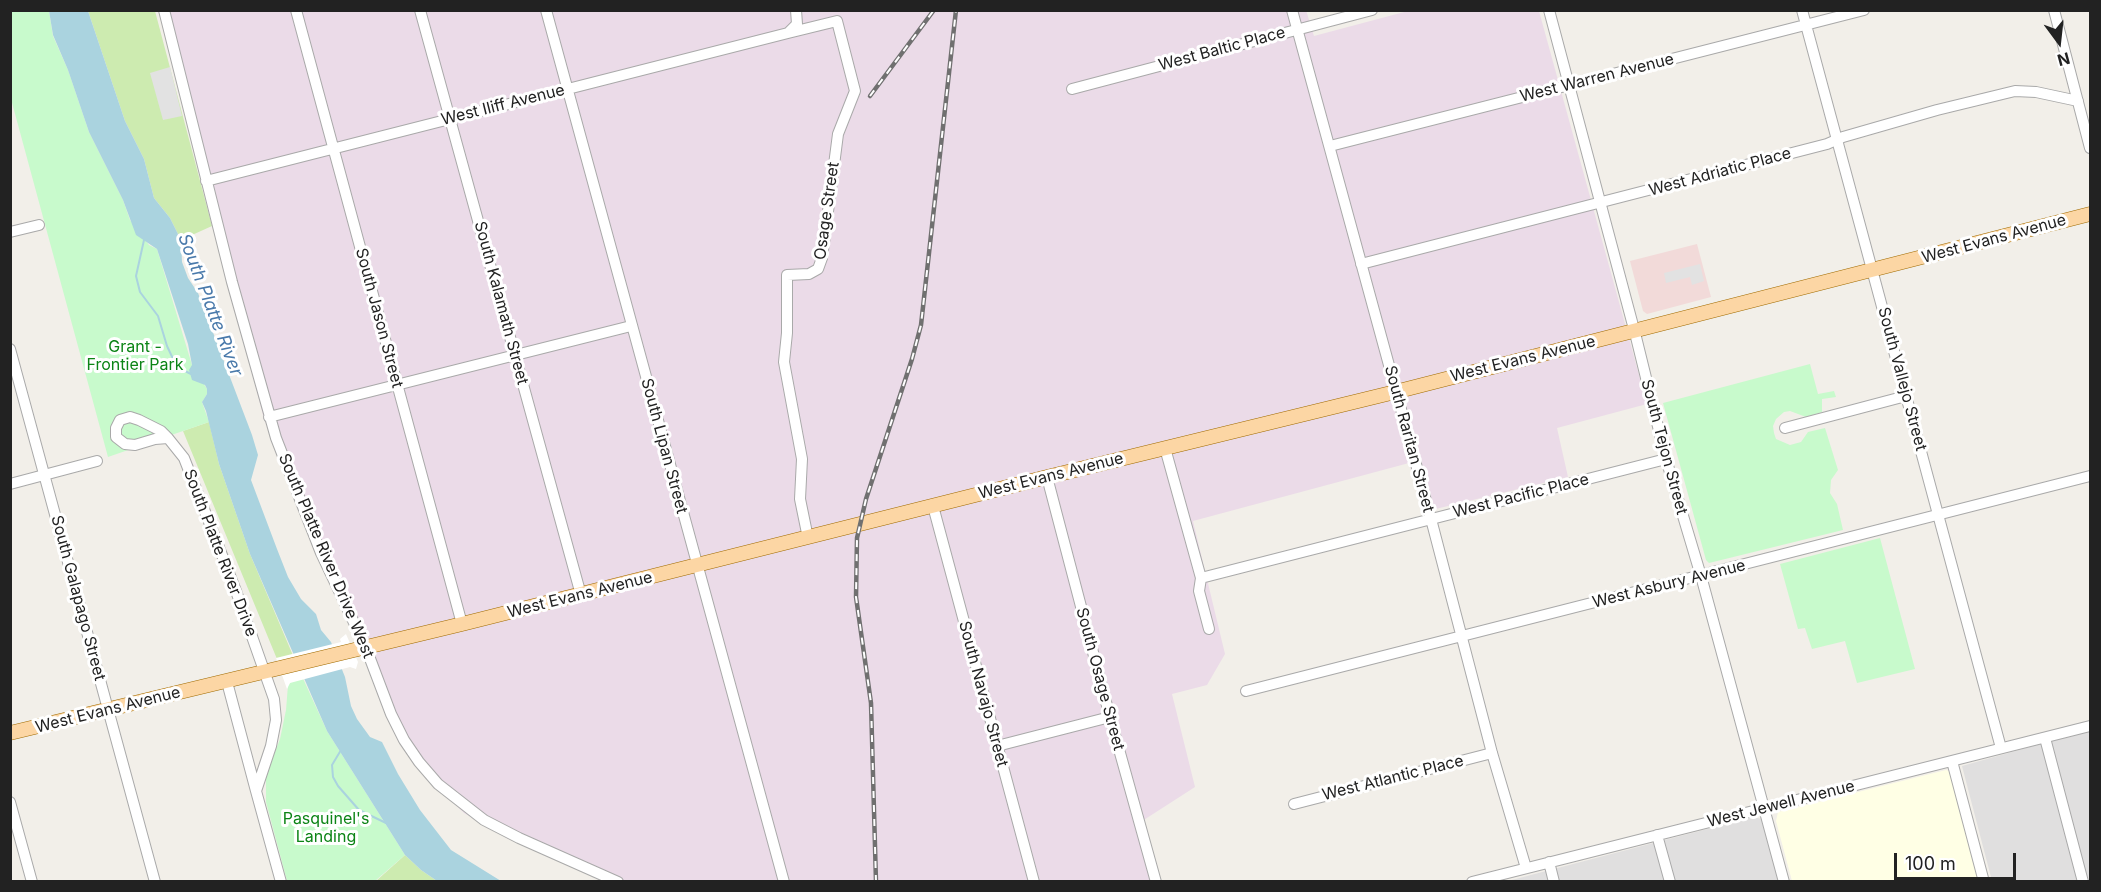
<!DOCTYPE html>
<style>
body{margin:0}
#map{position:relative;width:2101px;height:892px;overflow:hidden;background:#f2efe9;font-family:Inter,sans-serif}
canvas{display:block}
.frame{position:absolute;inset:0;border:12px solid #222;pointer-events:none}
.north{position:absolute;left:2029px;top:12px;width:60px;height:60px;-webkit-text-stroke:4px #fff;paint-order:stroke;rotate:165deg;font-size:16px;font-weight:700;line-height:24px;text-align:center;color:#222}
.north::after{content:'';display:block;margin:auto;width:21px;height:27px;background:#222;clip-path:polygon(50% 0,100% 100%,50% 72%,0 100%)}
.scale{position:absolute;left:1894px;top:853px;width:122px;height:27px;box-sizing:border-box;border:3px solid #222;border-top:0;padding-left:8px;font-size:18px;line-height:21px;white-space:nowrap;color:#222;-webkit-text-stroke:4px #fff;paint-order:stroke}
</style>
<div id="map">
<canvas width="2101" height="892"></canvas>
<div class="frame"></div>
<div class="north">N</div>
<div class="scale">100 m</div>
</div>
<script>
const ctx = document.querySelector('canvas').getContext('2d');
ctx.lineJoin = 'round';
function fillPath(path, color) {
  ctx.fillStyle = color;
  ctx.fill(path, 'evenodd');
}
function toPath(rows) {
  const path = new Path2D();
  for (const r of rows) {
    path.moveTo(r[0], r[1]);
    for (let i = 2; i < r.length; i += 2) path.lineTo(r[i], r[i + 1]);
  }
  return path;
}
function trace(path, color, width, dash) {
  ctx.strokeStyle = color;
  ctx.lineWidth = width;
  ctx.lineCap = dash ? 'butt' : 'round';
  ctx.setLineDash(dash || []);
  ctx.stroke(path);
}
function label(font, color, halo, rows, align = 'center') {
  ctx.font = font + ' Inter,sans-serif';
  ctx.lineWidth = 6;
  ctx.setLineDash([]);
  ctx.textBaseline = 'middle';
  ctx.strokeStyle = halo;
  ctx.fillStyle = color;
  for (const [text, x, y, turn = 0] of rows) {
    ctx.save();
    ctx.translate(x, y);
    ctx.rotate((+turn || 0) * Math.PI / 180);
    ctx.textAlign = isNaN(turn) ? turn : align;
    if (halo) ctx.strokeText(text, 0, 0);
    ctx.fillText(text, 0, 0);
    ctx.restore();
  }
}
fillPath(toPath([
 [2090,730,2090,881,1992,881,1962,766],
 [1753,817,1762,819,1779,882,1504,882]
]), '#e0dfdf');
fillPath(toPath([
 [1697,244,1711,297,1647,314,1643,311,1630,261]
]), '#f2dad9');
fillPath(toPath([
 [1306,10,1314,36,1408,11,1539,11,1647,404,1557,428,1568,477,1423,512,1409,463,1193,521,1225,654,1207,685,1172,694,1195,787,1136,825,1151,881,604,881,507,838,464,813,430,780,400,738,264,419,159,11]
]), '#ebdbe8');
fillPath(toPath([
 [1946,770,1949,771,1979,881,1792,881,1776,821,1778,812]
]), '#ffffe5');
fillPath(toPath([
 [88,11,155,11,212,226,181,240,170,218,154,198,144,159,125,121],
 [209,422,219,464,250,554,300,672,284,676,183,431],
 [405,855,421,870,437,881,375,882]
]), '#cdebb0');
fillPath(toPath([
 [10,11,49,11,53,36,68,70,89,132,123,200,130,220,149,245,157,249,192,365,207,389,207,394,202,402,209,422,108,457,11,99],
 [1810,364,1818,394,1834,391,1836,397,1822,399,1822,412,1806,417,1790,411,1784,412,1776,419,1773,426,1774,433,1776,439,1790,445,1801,442,1808,432,1825,428,1838,470,1831,480,1830,493,1837,504,1843,530,1709,563,1706,560,1663,403],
 [1880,538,1915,669,1857,683,1845,641,1812,649,1805,628,1798,629,1780,564],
 [300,672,327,731,405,855,375,881,287,881,266,802,266,775,280,739,286,710,288,685]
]), '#c8facc');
fillPath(toPath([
 [170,67,182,116,163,120,150,73],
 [1700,264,1704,281,1692,285,1690,277,1666,283,1664,273]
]), '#e2e2e2');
fillPath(toPath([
 [49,11,88,11,125,121,144,159,154,198,170,218,181,240,182,262,188,278,198,293,252,435,258,455,251,480,277,549,288,577,301,599,316,614,321,630,331,642,345,677,351,706,357,719,370,737,382,742,398,774,420,810,451,850,501,881,437,881,421,870,405,855,327,731,250,554,219,464,206,411,202,402,207,394,207,389,205,385,192,380,189,370,192,365,188,344,157,249,136,235,123,200,89,132,68,70,53,35]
]), '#aad3df');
fillPath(toPath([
 [346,634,358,662,356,669,350,667,290,683,287,689,276,658,341,642,340,639]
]), '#fff');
trace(toPath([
 [144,240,136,276,140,292,158,316,167,346,175,363,185,371,191,374],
 [341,750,332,765,333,777,338,786,359,810,386,823]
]), '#aad3df', 2);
const minor = toPath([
 [164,10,232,282,276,438,321,553,366,648,391,714,404,740,419,762,438,784,484,820,519,838,618,882],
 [296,10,462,624],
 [420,10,581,595],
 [546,10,784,882],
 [1292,10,1431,519,1492,753,1526,868],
 [1549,10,1635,333,1666,459,1701,576,1784,882],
 [1802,10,2001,748],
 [2054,10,2090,148],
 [788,33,837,21,855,91,838,134,822,258,818,269,809,274,787,275,787,333,784,362,802,459,800,499,808,538],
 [1072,89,1372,10],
 [1330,146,1864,10],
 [206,181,788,33,797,24,796,10],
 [10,232,39,225],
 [1361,264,1827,144,1843,137,1937,110,2015,91,2036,92,2078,101],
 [10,349,155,882],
 [269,417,631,326],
 [1785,428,1906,396],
 [168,438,155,439,135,445,125,444,116,437,116,428,120,420,130,417,139,420,161,431,168,438,184,458,236,591,274,699,276,720,271,746,256,791,281,882],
 [1165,448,1201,578,1199,591,1209,629],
 [1047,477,1110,717,1156,882],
 [10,484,97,461],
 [933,506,1034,882],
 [1201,578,1666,459],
 [227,682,256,791],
 [1246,691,2090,476],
 [2045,738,2083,882],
 [997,746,1110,717],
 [1952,761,1984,882],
 [10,802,32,882],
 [1294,804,1492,753],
 [1657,835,1670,882],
 [1549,862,1554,882],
 [1472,882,2090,726]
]);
const major = toPath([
 [10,733,462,624,1047,477,1395,392,2090,214]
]);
trace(minor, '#a9a9a9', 12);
trace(major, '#a06b00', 15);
trace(minor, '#fff', 10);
trace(major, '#fcd6a4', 14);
const rail = toPath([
 [870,96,934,10],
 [876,882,871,703,856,597,857,538,866,499,912,359,921,325,956,10]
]);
trace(rail, '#707070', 4.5);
trace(rail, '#fff', 2, [7]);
label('16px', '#222', '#fff', [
 ["West Baltic Place",1222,49,-15],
 ["West Warren Avenue",1597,78,-14],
 ["West Iliff Avenue",503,105,-14],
 ["West Adriatic Place",1720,172,-15],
 ["Osage Street",827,211,-82],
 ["West Evans Avenue",1994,239,-15],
 ["South Kalamath Street",501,303,75],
 ["South Jason Street",379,318,75],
 ["West Evans Avenue",1523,359,-14],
 ["South Vallejo Street",1902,379,75],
 ["South Raritan Street",1409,439,75],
 ["South Lipan Street",664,446,75],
 ["South Tejon Street",1664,447,75],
 ["West Evans Avenue",1051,476,-14],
 ["West Pacific Place",1521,496,-14],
 ["South Platte River Drive",220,553,69],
 ["South Platte River Drive West",326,556,67],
 ["West Asbury Avenue",1669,584,-14],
 ["West Evans Avenue",580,595,-14],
 ["South Galapago Street",78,598,75],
 ["South Osage Street",1100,679,75],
 ["South Navajo Street",983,694,75],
 ["West Evans Avenue",108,710,-14],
 ["West Atlantic Place",1393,778,-14],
 ["West Jewell Avenue",1781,804,-14]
]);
label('16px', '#0c8416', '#fff', [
 ["Grant -",135,347],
 ["Frontier Park",135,365],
 ["Pasquinel's",326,819],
 ["Landing",326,837]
]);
label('italic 18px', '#4a7aab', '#fff', [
 ["South Platte River",210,305,69]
]);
</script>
